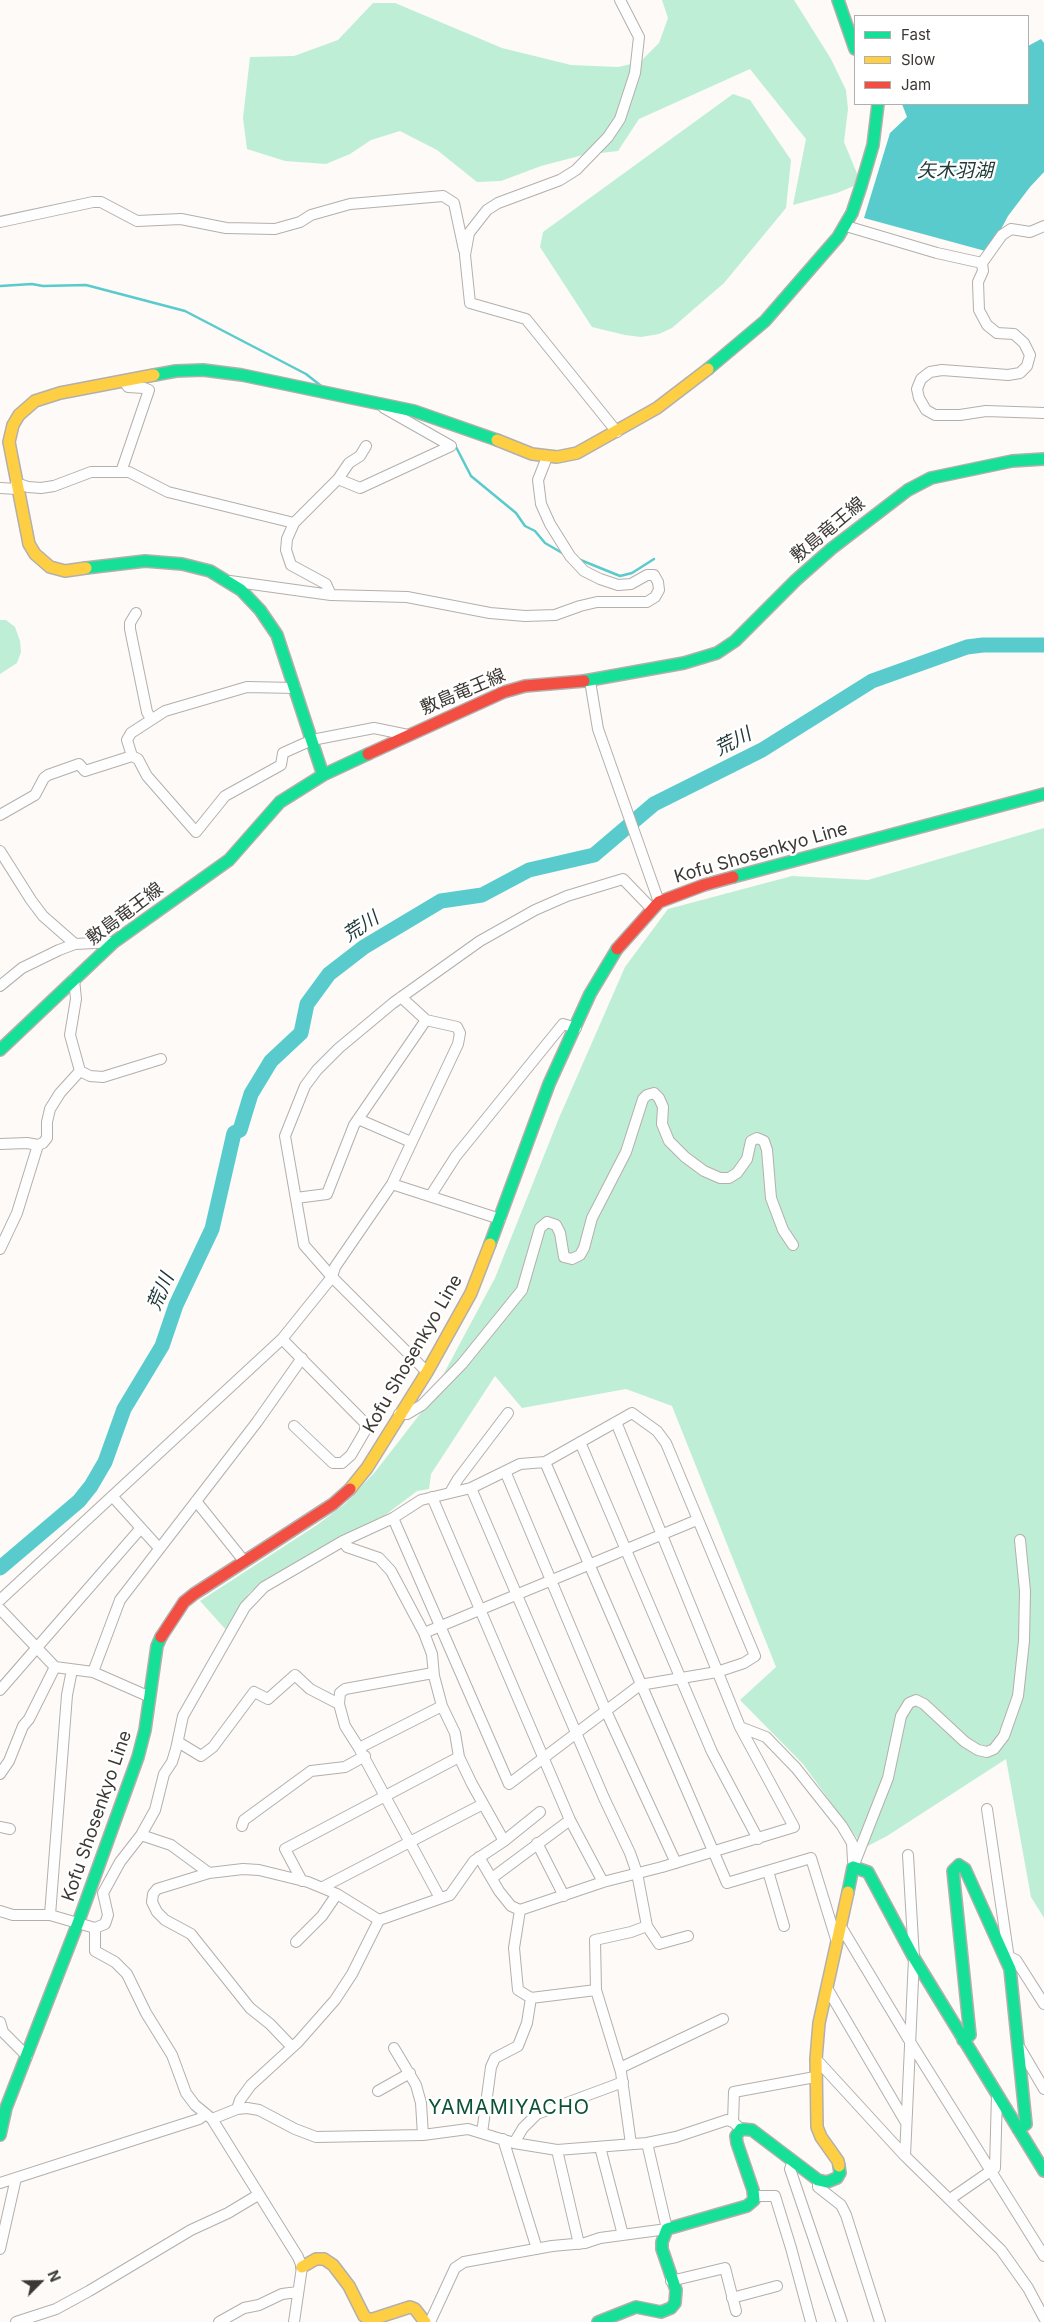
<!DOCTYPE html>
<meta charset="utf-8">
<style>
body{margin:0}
#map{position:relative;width:1044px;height:2322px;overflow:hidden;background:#fdfaf7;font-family:Inter,sans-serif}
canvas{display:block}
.legend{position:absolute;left:854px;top:15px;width:175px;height:90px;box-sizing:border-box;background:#fff;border:1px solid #b1afad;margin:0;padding:6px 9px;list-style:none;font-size:15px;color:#3c3833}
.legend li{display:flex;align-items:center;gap:10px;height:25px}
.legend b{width:25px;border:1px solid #b1afad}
.north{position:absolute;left:15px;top:2257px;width:50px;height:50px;-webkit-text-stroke:4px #fff;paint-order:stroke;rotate:67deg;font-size:14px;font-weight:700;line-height:20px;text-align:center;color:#3c3833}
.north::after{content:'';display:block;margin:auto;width:18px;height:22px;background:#3c3833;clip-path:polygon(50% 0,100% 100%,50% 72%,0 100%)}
</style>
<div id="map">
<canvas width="1044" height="2322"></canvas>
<ul class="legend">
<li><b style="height:6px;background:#16e098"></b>Fast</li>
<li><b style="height:6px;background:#ffcf43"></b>Slow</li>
<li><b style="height:6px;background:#f24e42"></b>Jam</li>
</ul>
<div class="north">N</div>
</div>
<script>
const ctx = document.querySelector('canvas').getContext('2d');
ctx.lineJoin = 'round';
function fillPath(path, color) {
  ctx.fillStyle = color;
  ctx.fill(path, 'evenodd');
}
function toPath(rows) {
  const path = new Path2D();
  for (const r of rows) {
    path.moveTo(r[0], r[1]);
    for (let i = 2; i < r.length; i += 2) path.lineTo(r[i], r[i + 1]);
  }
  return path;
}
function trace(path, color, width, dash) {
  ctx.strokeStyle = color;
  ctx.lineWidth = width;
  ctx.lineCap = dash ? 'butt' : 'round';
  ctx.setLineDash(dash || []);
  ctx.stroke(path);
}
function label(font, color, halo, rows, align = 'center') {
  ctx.font = font + ' Inter,"Noto Sans JP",sans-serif';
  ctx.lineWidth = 5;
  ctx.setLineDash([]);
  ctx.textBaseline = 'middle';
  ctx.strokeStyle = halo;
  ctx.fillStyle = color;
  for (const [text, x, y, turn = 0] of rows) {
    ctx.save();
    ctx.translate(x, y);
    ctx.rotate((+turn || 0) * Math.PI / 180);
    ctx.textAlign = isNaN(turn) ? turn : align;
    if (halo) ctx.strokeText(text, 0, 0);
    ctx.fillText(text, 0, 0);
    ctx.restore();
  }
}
fillPath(toPath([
 [662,0,794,0,831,59,846,90,848,109,844,142,861,183,837,193,793,205,806,139,750,69,639,119,618,151,583,155,541,166,501,181,477,182,437,150,400,131,371,140,350,154,326,164,285,161,247,149,243,118,250,57,294,56,338,40,373,3,395,3,502,48,571,65,618,67,640,62,659,43,668,18],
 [733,94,750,100,791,160,786,208,724,283,672,328,659,334,641,337,625,335,592,327,540,247,543,232],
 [0,620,6,620,15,627,20,641,21,652,17,663,0,674],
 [1044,828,1044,1918,1031,1897,1006,1759,887,1836,864,1848,803,1764,740,1700,776,1667,672,1406,626,1389,522,1408,495,1376,431,1474,429,1489,417,1491,380,1519,340,1537,260,1584,249,1593,227,1631,200,1601,317,1525,345,1504,375,1472,427,1405,495,1278,559,1118,625,967,668,909,792,876,868,880]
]), '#beeed6');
fillPath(toPath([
 [1041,39,1044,43,1044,172,1030,187,1008,216,989,252,864,218,890,133,907,117,902,104,1028,104,1028,46]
]), '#5acbcc');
trace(toPath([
 [0,286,32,284,43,286,86,285,185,311,306,374,320,385],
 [455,445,471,476,516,513,525,526,535,531,545,543,564,554],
 [578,559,620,576,632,573,654,559]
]), '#5acbcc', 2.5);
trace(toPath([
 [0,1568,79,1501,91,1486,105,1462,124,1409,162,1346,176,1305,212,1229,234,1133,240,1130,251,1094,271,1061,301,1033,307,1004,329,974,364,947,441,901,482,895,529,870,594,855,654,804,762,750,872,681,967,647,983,645,1044,645]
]), '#5acbcc', 15);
const street = toPath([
 [0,222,93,202,101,202,137,221,181,219,226,228,275,229,300,222,311,215,350,204,443,196,454,203,464,250],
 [846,226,937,253,982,263],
 [1044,226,1030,232,1011,229,1002,235,982,263,983,271,978,282,979,310,987,325,997,333,1014,334,1024,343,1030,355,1027,366,1020,373,1008,375,942,370,930,372,921,379,917,389,919,398,926,410,935,415,960,415,986,411,1044,413],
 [617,432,526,319,470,303,465,255,469,233,487,210,498,203,560,180,576,170,608,137,620,119,635,73,639,37,620,0],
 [121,472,149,390,144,388,128,387,124,381],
 [338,479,349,463,360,456,366,446],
 [16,483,28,487,41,488,54,486,91,472,129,472,168,492,294,523],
 [0,488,17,489],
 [230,581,331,595,407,597,490,613,525,616,555,615,580,606,597,602,647,602,655,597,659,590,658,582,654,575,647,575,631,584,618,585,600,579,584,571,570,556,550,524,541,504,538,480,547,457],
 [331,595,326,584,291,565,286,550,287,539,294,523,338,479,360,488,451,446,384,408],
 [136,613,130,623,130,629,147,712,151,719],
 [590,681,598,729,659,902],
 [132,756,138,759,147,776,196,832,225,796,281,765,283,753,312,740,374,728,408,735],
 [0,815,35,795,44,778,48,775,79,764,85,771,132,756,127,740,131,733,165,711,247,687,295,688],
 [0,851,31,900,43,916,75,944],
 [0,986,22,968,59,950,75,944,114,942],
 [80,1071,90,1076,103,1077,161,1059],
 [358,1119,411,1142],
 [0,1144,27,1143,38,1145,43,1143,47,1138,47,1122,50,1109,60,1093,80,1071,70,1035,76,999,74,979],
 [392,1184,500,1219],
 [431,1195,456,1156,563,1024,576,1028],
 [296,1198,327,1194,354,1125,426,1020],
 [0,1249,17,1213,38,1145],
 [282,1339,365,1423,365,1431,351,1455,342,1463,333,1463,294,1426],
 [427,1372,332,1277,304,1245,285,1136,305,1086,317,1070,339,1048,393,1003,480,941,535,910,567,896,623,879,652,909],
 [399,1414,407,1414,422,1405,462,1364,522,1290,540,1228,547,1222,556,1225,560,1233,564,1257,572,1259,580,1255,584,1248,592,1218,626,1152,643,1099,647,1095,654,1093,659,1098,663,1107,662,1124,669,1141,685,1157,704,1171,720,1178,729,1178,737,1173,747,1159,751,1141,757,1138,764,1141,767,1150,771,1198,783,1230,793,1245],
 [580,1442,712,1752,758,1839],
 [545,1462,727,1883,811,1858,836,1939],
 [505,1471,606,1711,676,1863],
 [471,1488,604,1798,630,1853,637,1873,647,1926,659,1944,688,1936],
 [451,1491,458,1479,508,1413],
 [113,1497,159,1548],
 [432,1497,570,1820,603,1882],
 [196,1501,244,1561],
 [0,1600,282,1339,332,1277,335,1267,392,1184,458,1044,460,1033,457,1027,426,1020,401,997],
 [0,1609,55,1667,93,1672,150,1697],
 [424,1633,697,1520],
 [93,1672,120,1600,257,1422,302,1358],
 [0,1690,141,1528],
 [740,1727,766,1737,796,1768,842,1826,852,1843,853,1861],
 [178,1742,201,1756,213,1747,254,1692,268,1699,295,1675,310,1689,339,1704],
 [359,1748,345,1726,339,1704,340,1693,345,1689,433,1673],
 [0,1774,9,1761,23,1726,29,1719,55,1667],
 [987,1809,1009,1959],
 [242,1826,244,1820,311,1771,345,1767,365,1756],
 [0,1827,10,1829],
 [141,1835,171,1845,209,1873,243,1869,259,1870,308,1882,337,1894,379,1920,450,1895,474,1861,504,1841,472,1784,459,1757,455,1733,442,1706,434,1676,432,1654,424,1633,391,1571,379,1558,347,1547,343,1541],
 [504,1841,540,1812],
 [537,1843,564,1896],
 [479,1857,499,1891,511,1906,520,1910,603,1882,662,1867,794,1827,740,1727,616,1422],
 [853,1867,888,1778,901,1716,909,1703,916,1700,924,1704,965,1742,978,1750,987,1752,994,1749,1004,1736,1018,1696,1024,1641,1025,1591,1020,1540],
 [768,1871,784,1926],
 [209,1873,157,1889,153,1894,152,1902,157,1912,165,1920,191,1934,250,2008,270,2024,292,2047],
 [492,1878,570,1820],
 [302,1881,285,1849,459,1757],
 [323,1887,483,1804],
 [440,1898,359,1748,442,1706],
 [520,1910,514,1948,518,1990,531,1998,596,1990],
 [0,1911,13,1915,50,1915,95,1928,105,1924,108,1915,103,1893,120,1862,141,1835,155,1810,164,1774,172,1762,176,1749,183,1716,245,1607,264,1587,343,1541,393,1518,421,1500,471,1488,520,1464,545,1462,632,1413,657,1431,666,1443,755,1656,744,1663,717,1672,640,1685,509,1784,393,1518],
 [50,1915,67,1695,72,1670],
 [840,1925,909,2040,1044,2256],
 [95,1928,95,1951,115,1962,127,1974,146,2013,172,2055,186,2093,195,2105,212,2119,298,2257,302,2267,294,2322],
 [296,1942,322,1916,337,1894],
 [1008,1956,1016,1960,1044,2004],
 [827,1988,905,2121],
 [0,2022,3,2032,27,2056],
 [394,2048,416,2085,421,2103,423,2135],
 [1020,2048,1044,2089],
 [816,2059,905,2156,1001,2250,1028,2288,1044,2318],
 [620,2068,723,2019],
 [378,2091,410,2073],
 [237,2109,240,2100,251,2085,298,2042,335,2000,352,1974,379,1920],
 [212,2119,237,2109,247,2108,259,2110,295,2129,316,2137,423,2135,468,2129,514,2143,557,2150,647,2143,676,2137,727,2120,733,2122,741,2129],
 [733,2122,734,2092,815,2077],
 [482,2133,491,2067,495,2058,518,2046,527,2023,531,1998],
 [503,2139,537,2249],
 [514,2143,523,2128,537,2114,623,2082],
 [631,2144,621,2072,596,1990,595,1940,631,1932,647,1926],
 [600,2147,623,2235],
 [557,2150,579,2244],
 [905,2156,914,1958,908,1855],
 [793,2161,790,2169,842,2322],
 [818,2180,818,2187,841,2205,846,2215,880,2322],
 [0,2183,199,2119,206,2114],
 [755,2196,775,2196,791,2248,811,2322],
 [950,2199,995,2168,997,2094],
 [0,2249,16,2178],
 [671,2281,725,2268,736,2311],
 [732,2298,777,2286],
 [16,2322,56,2309,89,2291,191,2230,228,2213,258,2195],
 [219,2322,244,2308,259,2305,282,2294,298,2292],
 [430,2322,455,2268,464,2262,552,2246,585,2243,600,2238,667,2229,647,2143]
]);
const fast = toPath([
 [838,0,855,49],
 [708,369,765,321,838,237,852,213,861,186,873,145,878,104],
 [154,375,176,371,203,370,242,375,414,411,497,440],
 [86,568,145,561,182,564,210,571,241,590,260,610,277,635,323,775],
 [584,681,684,663,717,653,735,641,796,580,831,549,908,490,931,478,1012,461,1044,459],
 [733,877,1044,794],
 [0,1050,114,942,229,860,280,802,323,775,368,754],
 [490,1244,549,1084,590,994,617,949],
 [848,1892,853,1867,868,1872,914,1958,1044,2171],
 [963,2040,970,2035,953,1871,959,1865,965,1869,1010,1969,1026,2124,1018,2129],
 [0,2135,6,2108,78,1923,138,1757,145,1730,157,1646,161,1637],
 [598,2322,636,2307,661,2312,671,2308,675,2303,676,2290,662,2249,662,2242,667,2229,747,2206,754,2200,753,2190,737,2143,736,2136,741,2129,752,2130,818,2180,827,2182,837,2178,840,2173,839,2166]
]);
const slow = toPath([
 [497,440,532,454,557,457,577,453,657,408,708,369],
 [86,568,65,571,50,567,35,554,29,544,9,442,13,425,19,415,35,401,60,393,154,375],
 [350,1489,367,1468,427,1372,471,1293,490,1244],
 [839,2166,838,2161,821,2137,817,2127,816,2059,819,2023,848,1892],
 [302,2267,316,2259,324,2259,333,2265,349,2286,364,2316,370,2320,410,2307,415,2309,425,2322]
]);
const jam = toPath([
 [368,754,504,692,525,686,584,681],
 [617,949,659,902,704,885,733,877],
 [161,1637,184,1602,194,1594,333,1504,350,1489]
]);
trace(street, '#b3afac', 12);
trace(fast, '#b3afac', 14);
trace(slow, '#b3afac', 14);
trace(jam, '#b3afac', 14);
trace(street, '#fffefe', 10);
trace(fast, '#16e098', 11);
trace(slow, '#ffcf43', 11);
trace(jam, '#f24e42', 11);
label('18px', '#3c3833', '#fff', [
 ["敷島竜王線",828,530,-40],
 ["敷島竜王線",463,692,-23],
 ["Kofu Shosenkyo Line",761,853,-16],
 ["敷島竜王線",125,914,-37],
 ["Kofu Shosenkyo Line",413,1354,-60],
 ["Kofu Shosenkyo Line",97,1816,-71]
]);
label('italic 19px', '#223a3a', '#fff', [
 ["矢木羽湖",955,171],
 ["荒川",733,742,-27],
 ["荒川",361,927,-33],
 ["荒川",161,1292,-67]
]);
ctx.letterSpacing = '1px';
label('20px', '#0b5237', '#fff', [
 ["YAMAMIYACHO",509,2108]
]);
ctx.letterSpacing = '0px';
</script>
